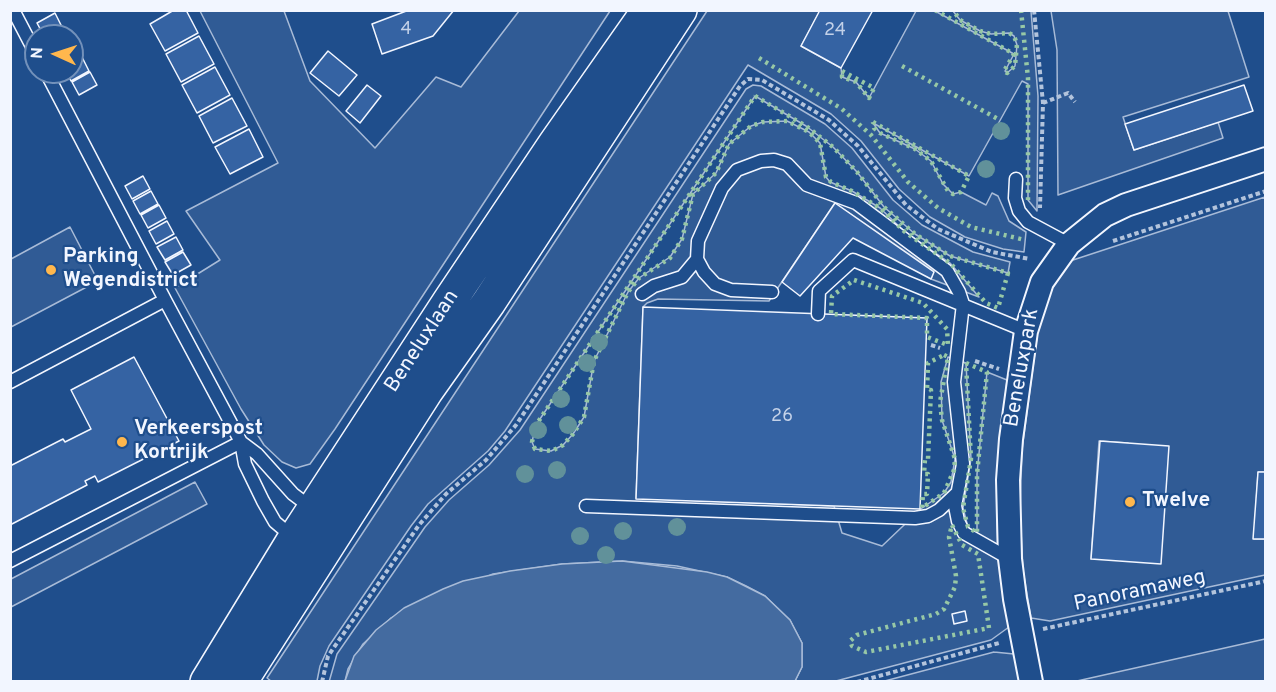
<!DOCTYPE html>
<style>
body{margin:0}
#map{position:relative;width:1276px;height:692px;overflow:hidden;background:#1f4e8c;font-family:Overpass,sans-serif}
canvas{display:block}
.frame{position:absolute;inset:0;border:12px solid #f2f6ff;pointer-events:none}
.north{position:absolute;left:24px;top:24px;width:60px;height:60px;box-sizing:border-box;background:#1f4e8c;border:2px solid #7391ba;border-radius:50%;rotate:273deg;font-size:16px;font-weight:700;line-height:24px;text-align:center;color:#f2f6ff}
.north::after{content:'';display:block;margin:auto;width:21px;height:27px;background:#ffb74d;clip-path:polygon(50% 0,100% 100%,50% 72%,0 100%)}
</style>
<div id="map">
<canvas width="1276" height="692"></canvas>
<div class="frame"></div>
<div class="north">N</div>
</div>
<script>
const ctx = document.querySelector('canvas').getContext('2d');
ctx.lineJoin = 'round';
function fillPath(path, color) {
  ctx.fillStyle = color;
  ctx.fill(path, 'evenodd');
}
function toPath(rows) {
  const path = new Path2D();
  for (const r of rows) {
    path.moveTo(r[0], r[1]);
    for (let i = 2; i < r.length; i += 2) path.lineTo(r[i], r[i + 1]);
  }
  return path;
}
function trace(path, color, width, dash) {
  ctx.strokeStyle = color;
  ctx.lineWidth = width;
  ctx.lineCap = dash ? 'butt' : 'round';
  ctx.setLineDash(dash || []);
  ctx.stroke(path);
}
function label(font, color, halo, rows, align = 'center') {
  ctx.font = font + ' Overpass,sans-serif';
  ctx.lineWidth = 4.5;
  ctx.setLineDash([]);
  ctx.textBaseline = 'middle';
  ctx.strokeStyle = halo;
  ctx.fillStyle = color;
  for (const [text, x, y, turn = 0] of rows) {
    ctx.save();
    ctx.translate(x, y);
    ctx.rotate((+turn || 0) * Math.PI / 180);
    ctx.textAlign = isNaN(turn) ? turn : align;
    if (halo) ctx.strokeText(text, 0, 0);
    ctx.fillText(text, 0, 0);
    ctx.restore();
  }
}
const built = toPath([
 [200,11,284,11,310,81,375,148,436,77,461,87,519,11,610,11,335,429,310,464,296,468,282,462,264,445,241,409,175,288,220,260,186,211,278,163,200,11],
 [707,11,820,11,801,46,841,68,842,77,856,82,869,98,916,11,935,11,1014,54,1005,71,1007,73,1015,66,1017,45,1014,36,1009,33,991,34,980,31,960,20,953,11,1031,11,1038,96,1037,211,1028,200,1028,84,1022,81,969,176,873,123,880,133,915,149,931,161,943,184,953,194,961,192,986,205,992,193,998,196,1009,221,1026,232,1024,252,1003,249,965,237,930,217,899,189,861,141,831,114,748,65,505,431,488,451,428,504,411,526,329,646,320,666,317,681,271,681,267,678,707,11],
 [1051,11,1228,11,1249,77,1123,117,1134,150,1218,122,1223,138,1058,195,1057,50,1051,11],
 [753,85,761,86,825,124,852,148,893,200,922,225,973,252,1010,262,1008,273,950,256,915,234,884,207,857,172,833,147,806,126,755,96,536,425,532,442,535,449,551,451,563,445,573,434,584,417,594,361,628,292,639,278,670,257,682,239,693,194,716,173,729,144,751,126,763,122,787,121,809,132,820,143,826,177,830,182,852,191,880,208,905,232,950,263,979,297,931,279,934,271,835,203,769,301,658,299,647,303,643,307,636,498,834,506,842,533,882,546,922,508,944,493,951,482,955,459,942,420,941,382,948,357,966,363,971,459,963,508,968,527,977,533,977,474,987,372,1007,380,997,474,997,516,998,558,1009,627,991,640,836,681,795,681,802,667,802,643,790,620,765,596,746,586,727,577,677,566,622,561,562,564,493,574,391,618,363,644,348,669,345,681,329,682,337,654,425,527,449,500,489,465,520,430,746,89,753,85],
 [1265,197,1266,472,1258,472,1254,539,1266,539,1265,575,1050,621,1031,618,1023,570,1020,512,1022,450,1039,322,1051,290,1070,261,1265,197],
 [1099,441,1128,443,1091,559,1099,441],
 [70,227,98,281,11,327,11,259,70,227],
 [195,482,207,504,11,607,11,579,195,482],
 [1265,639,1265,681,1077,681,1265,639],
 [994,652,1014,654,1020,681,881,682,994,652]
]);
fillPath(built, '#305b95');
trace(built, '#a8bbd7', 1.5);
const water = toPath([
 [622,561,707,572,727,577,765,596,790,620,802,643,802,667,795,681,345,681,354,656,376,630,404,608,443,589,463,581,510,571,562,564,622,561]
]);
fillPath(water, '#446ba0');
trace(water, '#a8bbd7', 1.5);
const building = toPath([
 [174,10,186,10,198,33,165,51,150,24,174,10],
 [454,10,433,36,382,54,372,24,409,10,454,10],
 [820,10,873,10,841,68,801,46,820,10],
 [55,13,62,27,44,36,37,23,55,13],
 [63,27,68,36,46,36,63,27],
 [199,36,214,64,181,82,166,54,199,36],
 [328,51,357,75,339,96,310,73,328,51],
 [82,57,89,71,71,81,66,72,72,72,72,63,82,57],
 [215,67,230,95,197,113,182,85,215,67],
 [90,72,97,85,79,95,72,82,90,72],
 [367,85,381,96,360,123,346,111,367,85],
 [1244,85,1253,111,1134,150,1125,124,1244,85],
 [232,98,247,126,213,143,199,116,232,98],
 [249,129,263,157,230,174,215,147,249,129],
 [143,176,150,189,132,199,125,186,143,176],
 [151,191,158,204,140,214,133,201,151,191],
 [835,203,934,272,931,279,853,238,800,296,782,282,835,203],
 [159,205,166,218,148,228,141,215,159,205],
 [167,221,174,234,156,244,149,231,167,221],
 [176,237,183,250,165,260,157,247,176,237],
 [183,252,191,265,173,275,165,262,183,252],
 [643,307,927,318,920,509,636,499,643,307],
 [134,357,179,441,98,482,95,476,85,481,87,485,10,525,10,466,63,439,65,442,91,429,71,390,134,357],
 [1100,441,1169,446,1161,564,1091,559,1100,441],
 [1258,472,1266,472,1266,539,1253,539,1258,472],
 [965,611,967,621,954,624,952,614,965,611]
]);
fillPath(building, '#3563a3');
trace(building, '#f2f6ff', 1.5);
const lane = toPath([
 [13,10,36,54],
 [46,72,165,300],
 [1016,179,1015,198,1019,211,1028,222,1069,244],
 [772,292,731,290,715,284,704,272,697,259,698,241,722,188,737,170,761,161,774,160,787,164,807,185,856,203,947,271,959,292,963,304,954,382,963,464,955,506,958,521,964,533,1010,559],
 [642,294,654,286,682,277,697,259],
 [818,314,819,291,853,260,1026,331],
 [10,382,165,300,241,442,245,464,263,501,275,522,294,538],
 [241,442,257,454,293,494,313,509],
 [586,506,915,518,928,516,939,510,957,493],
 [10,561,241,442]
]);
const street = toPath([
 [1031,682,1015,599,1010,559,1008,480,1011,439,1026,331,1042,282,1069,244,1105,215,1126,205,1266,159]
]);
const secondary = toPath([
 [207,682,295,538,449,302,555,144,649,10],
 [240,682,426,391,489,302,680,10]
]);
trace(lane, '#f2f6ff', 15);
trace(street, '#f2f6ff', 26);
trace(secondary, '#f2f6ff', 36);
trace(toPath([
 [1034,10,1043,103,1040,208],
 [1043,103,1068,93,1075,102],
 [1113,241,1266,191],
 [931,345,940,348],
 [975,361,999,369],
 [1043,629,1266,581],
 [322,682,328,656,419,525,446,494,486,460,516,425,740,86,748,79,762,80,829,120,858,146,906,205,938,229,992,252,1030,259],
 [857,682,999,643]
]), '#b3c4dc', 4, [4.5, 3]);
trace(lane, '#1f4e8c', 12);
trace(street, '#1f4e8c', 22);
trace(secondary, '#1f4e8c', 33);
trace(toPath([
 [935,10,1014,54,1004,71,1007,73,1015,66,1017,44,1014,36,1009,33,991,34,980,31,960,20,953,10],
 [1021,10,1028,78,1028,200],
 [759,58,842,109,871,135,908,182,938,208,971,227,1025,240],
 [902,66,998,119],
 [842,71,874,88,869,98,856,82,842,77,842,71],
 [755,96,806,126,833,147,857,172,884,207,915,234,950,256,1008,273,998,308,986,303,950,263,905,232,880,208,852,191,831,182,826,177,820,143,809,132,787,121,763,122,751,126,729,144,716,173,693,194,682,239,670,258,639,278,628,292,594,361,584,417,573,434,563,445,552,451,535,449,532,442,536,425,755,96],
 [873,122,969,176,961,192,953,194,948,191,931,161,915,149,880,133,874,128,873,122],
 [854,280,923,303,947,329,948,345,927,337,927,318,831,314,832,296,854,280],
 [944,355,948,357,940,402,942,420,955,459,954,470,944,493,922,508,923,494,927,494,928,474,924,474,925,459,928,459,931,390,927,390,928,363,944,355],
 [966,363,987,372,977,474,977,533,968,527,963,508,971,459,966,363],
 [952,525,962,545,978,554,989,628,866,652,852,646,850,641,857,635,936,614,944,609,955,587,956,576,949,537,952,525]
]), '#97c8a6', 4.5, [3, 4.5]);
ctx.fillStyle = '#61919a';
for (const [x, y] of [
 [1001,131],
 [986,169],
 [599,342],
 [587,363],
 [561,399],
 [568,425],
 [538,430],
 [557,470],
 [525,474],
 [677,527],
 [623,531],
 [580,536],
 [606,555]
]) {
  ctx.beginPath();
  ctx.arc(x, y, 9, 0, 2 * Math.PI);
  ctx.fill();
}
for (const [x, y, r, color] of [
 [51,270,6,"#ffb74d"],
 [122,442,6,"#ffb74d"],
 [1130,502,6,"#ffb74d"]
]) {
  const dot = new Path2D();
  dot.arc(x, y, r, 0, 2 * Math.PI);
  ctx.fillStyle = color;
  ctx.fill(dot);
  trace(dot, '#1f4e8c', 2);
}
label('18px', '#c3d1e8', null, [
 ["4",406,30],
 ["24",835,31],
 ["26",782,417]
]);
label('bold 21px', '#f2f6ff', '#1f4e8c', [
 ["Parking",63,258],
 ["Wegendistrict",63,282],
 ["Verkeerspost",134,430],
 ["Kortrijk",134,454],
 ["Twelve",1142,502]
], 'left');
label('21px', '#f2f6ff', '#1f4e8c', [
 ["Beneluxlaan",423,342,-57],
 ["Beneluxpark",1023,368,-80],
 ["Panoramaweg",1140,592,-12]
]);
</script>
